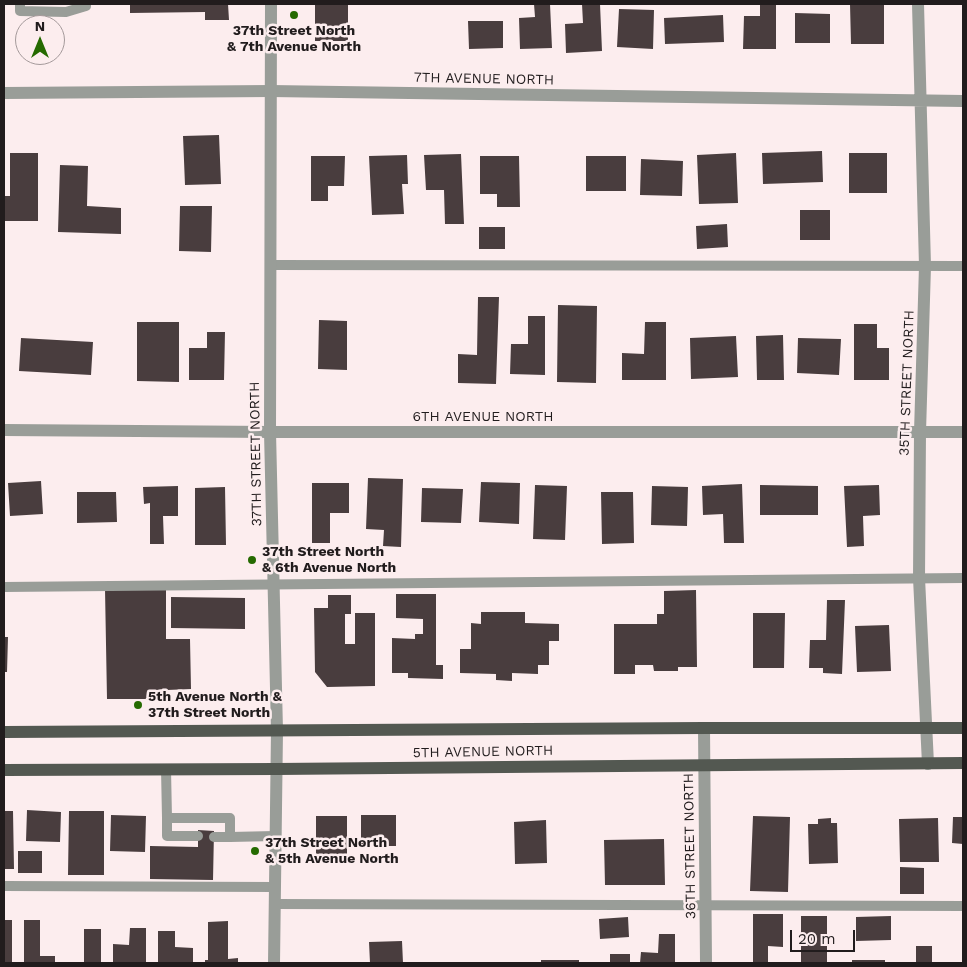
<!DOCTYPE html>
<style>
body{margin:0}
#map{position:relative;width:967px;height:967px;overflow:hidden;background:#fcedee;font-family:"Work Sans",sans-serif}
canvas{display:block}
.frame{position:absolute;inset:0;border:5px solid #211c1d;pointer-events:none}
.north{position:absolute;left:15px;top:15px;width:50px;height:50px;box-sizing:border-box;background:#fcedee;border:1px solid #a4999a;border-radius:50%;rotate:0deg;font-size:14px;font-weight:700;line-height:20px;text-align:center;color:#211c1d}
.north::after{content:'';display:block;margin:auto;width:18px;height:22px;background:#256a00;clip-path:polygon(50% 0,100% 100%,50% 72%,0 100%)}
.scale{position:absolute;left:790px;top:930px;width:65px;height:22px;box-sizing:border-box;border:2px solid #211c1d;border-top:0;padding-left:6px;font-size:15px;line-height:18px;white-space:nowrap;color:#211c1d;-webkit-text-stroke:4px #fcedee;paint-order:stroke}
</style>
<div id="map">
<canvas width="967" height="967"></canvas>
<div class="frame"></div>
<div class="north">N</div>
<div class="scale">20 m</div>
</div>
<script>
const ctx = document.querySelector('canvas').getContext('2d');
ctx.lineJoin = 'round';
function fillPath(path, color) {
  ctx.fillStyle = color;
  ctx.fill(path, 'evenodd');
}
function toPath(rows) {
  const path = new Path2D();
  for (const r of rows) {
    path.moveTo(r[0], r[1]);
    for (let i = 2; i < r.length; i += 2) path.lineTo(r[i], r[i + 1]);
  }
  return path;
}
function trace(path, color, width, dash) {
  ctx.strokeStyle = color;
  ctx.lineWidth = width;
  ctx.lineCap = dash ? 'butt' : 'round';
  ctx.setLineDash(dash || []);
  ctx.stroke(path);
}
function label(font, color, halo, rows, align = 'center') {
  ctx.font = font + ' "Work Sans",sans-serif';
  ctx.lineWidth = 5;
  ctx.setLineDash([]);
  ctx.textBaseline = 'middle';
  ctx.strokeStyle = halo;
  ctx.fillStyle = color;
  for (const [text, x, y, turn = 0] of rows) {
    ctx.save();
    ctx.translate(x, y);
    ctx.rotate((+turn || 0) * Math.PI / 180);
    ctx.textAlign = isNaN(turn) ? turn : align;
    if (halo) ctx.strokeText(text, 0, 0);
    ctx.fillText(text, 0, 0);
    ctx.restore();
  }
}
fillPath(toPath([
 [130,4,228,4,229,20,205,20,205,12,130,13],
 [315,4,348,4,348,41,315,41],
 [534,4,550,4,552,48,520,49,519,18,535,17],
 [582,4,600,4,602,51,566,53,565,24,583,23],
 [760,4,776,4,776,49,743,49,744,16,760,16],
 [850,4,884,4,884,44,851,44],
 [619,9,654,10,653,49,617,47],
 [795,13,830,14,830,43,795,43],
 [723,15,724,42,665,44,664,18],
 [468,21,503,21,503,48,469,49],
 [219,135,221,184,185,185,183,136],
 [822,151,823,182,763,184,762,153],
 [10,153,38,153,38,221,4,221,4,196,10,196],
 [736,153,738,203,699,204,697,155],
 [849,153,887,153,887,193,849,193],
 [461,154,464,224,445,224,444,190,426,190,424,155],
 [407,155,408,184,402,184,404,214,372,215,369,156],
 [311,156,345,156,344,186,328,186,328,201,311,201],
 [480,156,519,156,520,207,497,207,497,194,480,194],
 [586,156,626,156,626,191,586,191],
 [641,159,683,161,682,196,640,195],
 [60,165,88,166,87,206,121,208,121,234,58,232],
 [180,206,212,206,211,252,179,251],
 [800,210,830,210,830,240,800,240],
 [727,224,728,247,697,249,696,226],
 [479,227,505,227,505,249,479,249],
 [478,297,499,297,496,384,458,383,458,354,477,355],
 [558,305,597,306,596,383,557,382],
 [528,316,545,316,545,375,510,374,511,344,528,344],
 [319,320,347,321,347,370,318,369],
 [137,322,179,322,179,382,137,381],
 [645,322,666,322,666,380,622,380,622,353,644,354],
 [854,324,877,324,877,348,889,348,889,380,854,380],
 [207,332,225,332,224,380,189,380,189,348,207,348],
 [783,335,784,380,757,380,756,336],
 [736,336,738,377,691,379,690,338],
 [21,338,93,342,91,375,19,371],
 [798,338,841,339,839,375,797,373],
 [368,478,403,479,401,547,383,546,384,530,366,529],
 [41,481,43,514,10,516,8,483],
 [481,482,520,483,519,524,479,522],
 [312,483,349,483,349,513,330,513,330,543,312,543],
 [742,484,744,543,724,543,723,514,703,515,702,486],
 [535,485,567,486,565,540,533,539],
 [760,485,818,486,818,515,760,515],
 [879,485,880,515,863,516,864,546,847,547,844,486],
 [178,486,178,516,163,516,164,544,150,544,150,503,144,504,143,487],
 [652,486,688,487,687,526,651,525],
 [225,487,226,545,195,545,195,488],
 [422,488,463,489,461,523,421,522],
 [77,492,116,492,117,522,77,523],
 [601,492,633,492,634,543,602,544],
 [105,589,166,589,166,639,190,639,191,689,167,690,160,694,160,699,107,699],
 [696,590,697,667,678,667,678,671,654,671,653,665,635,665,635,674,614,674,614,624,657,624,657,614,664,614,664,591],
 [396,594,436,594,436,665,443,665,443,679,408,678,408,673,392,673,392,638,415,639,415,634,423,634,423,619,396,618],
 [328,595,351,595,351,614,345,614,345,644,355,644,355,613,375,613,375,686,327,687,315,672,314,608,328,608],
 [171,597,245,598,245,629,171,628],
 [827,600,845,600,842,674,823,673,823,668,809,668,810,640,826,640],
 [481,612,525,612,525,623,559,624,559,641,549,641,549,665,538,665,538,674,512,673,512,681,496,680,496,674,460,673,460,649,471,649,471,623,481,624],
 [753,613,785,613,784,668,753,668],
 [889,625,891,671,857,672,855,626],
 [4,637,8,637,7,672,4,672],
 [27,810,61,812,60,842,26,841],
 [4,811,13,811,14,869,4,869],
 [69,811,104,811,104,875,68,875],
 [111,815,146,816,145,852,110,851],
 [361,815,396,815,396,846,361,846],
 [316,816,347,816,347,855,316,855],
 [753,816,790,817,788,892,750,891],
 [953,817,963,817,963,844,952,843],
 [831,818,831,823,837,823,838,863,809,864,808,824,818,824,818,819],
 [938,818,939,862,900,862,899,819],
 [546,820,547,863,515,864,514,822],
 [198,830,214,831,213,880,150,879,150,846,198,847],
 [664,839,665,885,605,885,604,840],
 [18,851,42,851,42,873,18,873],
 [900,867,924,868,924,894,900,894],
 [753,914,783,914,783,947,768,946,768,963,753,963],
 [801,916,827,916,827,963,801,963],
 [891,916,891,940,856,941,856,917],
 [628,917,629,937,600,939,599,919],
 [4,920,12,920,12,963,4,963],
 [24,920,40,920,40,956,55,956,55,963,24,963],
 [228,921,228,959,238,958,238,963,205,963,205,960,208,960,208,922],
 [130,928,146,928,146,963,113,963,113,944,129,945],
 [84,929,101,929,101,963,84,963],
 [158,931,175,931,175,947,193,948,193,963,158,963],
 [659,934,675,934,675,963,640,963,641,952,658,953],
 [402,941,403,963,370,963,369,942],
 [916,946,932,946,932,963,916,963],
 [610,954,630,954,630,963,610,963],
 [541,960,579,960,579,963,541,963],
 [852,960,885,960,885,963,852,963]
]), '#493d3e');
trace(toPath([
 [20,4,20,11,66,12,86,6,86,4],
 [271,265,963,266],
 [4,587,963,578],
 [166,769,167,818,230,818,230,837,275,836],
 [167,818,167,836,198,836],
 [214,837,230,837],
 [4,886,275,887],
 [275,904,963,906]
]), '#999d98', 10);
trace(toPath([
 [918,4,925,266,920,432,919,578,928,764],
 [4,93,271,91,963,101],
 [4,430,270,432,963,432],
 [704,728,706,963]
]), '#999d98', 12);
trace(toPath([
 [271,4,270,432,277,731,274,963]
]), '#999d98', 12);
trace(toPath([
 [4,732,704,728,963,728],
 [4,770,276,769,963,763]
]), '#535851', 12);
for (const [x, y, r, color] of [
 [294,15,5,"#256a00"],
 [252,560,5,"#256a00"],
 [138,705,5,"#256a00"],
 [255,851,5,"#256a00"]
]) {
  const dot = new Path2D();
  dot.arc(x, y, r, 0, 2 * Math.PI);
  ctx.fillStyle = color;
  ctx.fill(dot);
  trace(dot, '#fcedee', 2);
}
label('bold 14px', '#211c1d', '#fcedee', [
 ["37th Street North",294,31,"center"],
 ["& 7th Avenue North",294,47,"center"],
 ["37th Street North",262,552],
 ["& 6th Avenue North",262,568],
 ["5th Avenue North &",148,697],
 ["37th Street North",148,713],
 ["37th Street North",265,843],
 ["& 5th Avenue North",265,859]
], 'left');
label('14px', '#211c1d', '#fcedee', [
 ["7TH AVENUE NORTH",484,79,1],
 ["35TH STREET NORTH",907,383,-88],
 ["6TH AVENUE NORTH",483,417],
 ["37TH STREET NORTH",256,454,-91],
 ["5TH AVENUE NORTH",483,752,-1],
 ["36TH STREET NORTH",690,846,-91]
]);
</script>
